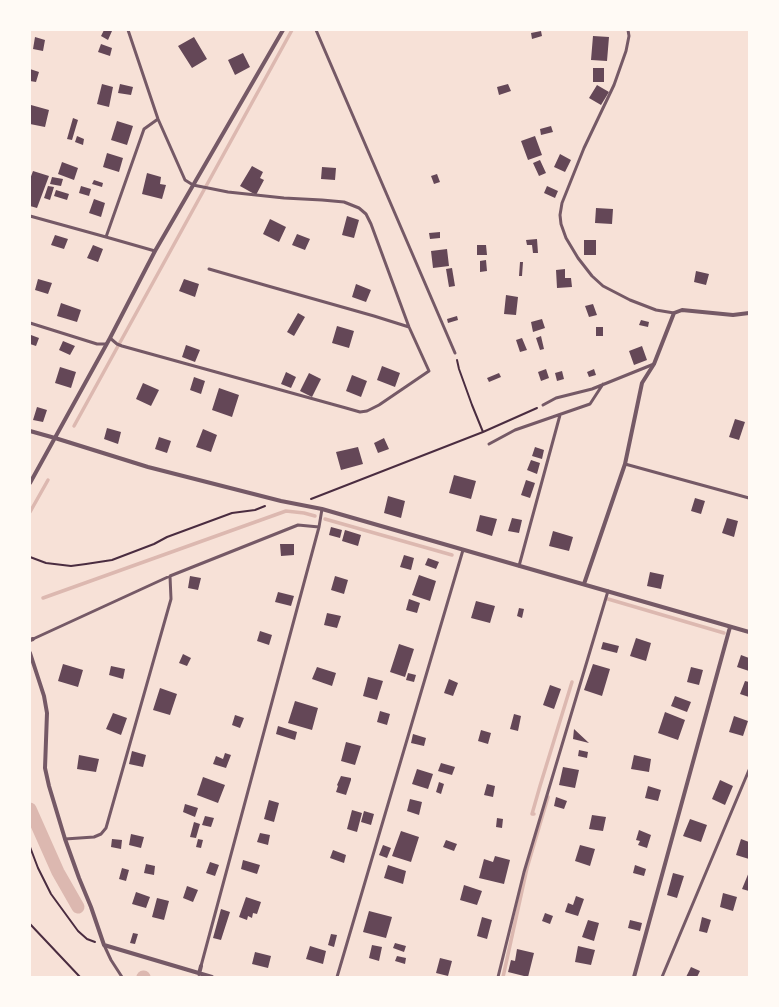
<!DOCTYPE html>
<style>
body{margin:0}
#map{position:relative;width:779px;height:1007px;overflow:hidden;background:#f7e1d7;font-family:"Nunito Sans",sans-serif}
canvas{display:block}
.frame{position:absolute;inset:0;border:31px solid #fffaf5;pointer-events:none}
</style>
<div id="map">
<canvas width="779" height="1007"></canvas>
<div class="frame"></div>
</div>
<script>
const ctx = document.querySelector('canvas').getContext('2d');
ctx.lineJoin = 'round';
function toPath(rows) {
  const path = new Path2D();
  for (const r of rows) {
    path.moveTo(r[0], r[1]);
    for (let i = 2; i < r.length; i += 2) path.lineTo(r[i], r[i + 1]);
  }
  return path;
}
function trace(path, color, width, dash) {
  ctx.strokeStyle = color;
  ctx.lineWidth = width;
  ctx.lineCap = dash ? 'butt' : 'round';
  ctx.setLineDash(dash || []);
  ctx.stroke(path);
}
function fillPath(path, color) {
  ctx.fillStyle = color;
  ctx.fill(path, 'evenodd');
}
trace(toPath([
 [74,426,292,30],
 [30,512,48,480],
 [325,519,452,555],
 [43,598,286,511,304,513,315,516],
 [608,599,724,633],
 [534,814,532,814,540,786,572,682],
 [503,977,527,868,548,797]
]), '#dcb8b0', 3.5);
trace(toPath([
 [30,809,58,872,78,907],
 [143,977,144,977]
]), '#dcb8b0', 13);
fillPath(toPath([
 [104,30,112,31,108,40,101,36],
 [541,31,542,36,532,39,531,33],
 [593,36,609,37,607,61,591,60],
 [35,37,45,40,43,51,33,49],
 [194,37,207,59,192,68,178,46],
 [101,44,112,48,110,56,98,52],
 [243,53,250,67,235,75,228,60],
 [593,68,604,68,604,82,593,82],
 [30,69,39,72,36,82,30,81],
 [102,84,113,87,109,107,97,104],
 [120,84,133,87,131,95,118,93],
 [508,84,511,91,499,95,497,87],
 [597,85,609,92,601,105,589,98],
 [31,105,49,110,45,127,30,124],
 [73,118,78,120,72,140,67,139],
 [117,121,133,126,127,145,111,140],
 [551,126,553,132,541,135,540,129],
 [77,136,84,139,83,145,75,142],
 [535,136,542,155,528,160,521,141],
 [107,153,123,158,119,172,103,167],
 [560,154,571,160,565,172,554,167],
 [540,160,546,173,539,176,533,163],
 [62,162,78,168,74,180,58,174],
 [252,166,263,172,260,178,264,180,256,195,240,186],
 [322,167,336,168,335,180,321,179],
 [33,171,49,176,37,208,30,206,30,179],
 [147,173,161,177,160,184,166,185,162,199,142,194],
 [437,174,440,182,434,184,431,176],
 [52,177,63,179,61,186,50,184],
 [94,180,103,183,102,187,92,184],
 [48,186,54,187,50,200,44,198],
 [81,186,91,189,89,196,79,193],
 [547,186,558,191,555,198,544,193],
 [56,190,69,194,67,200,54,196],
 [94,199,105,203,101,217,89,213],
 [596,208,613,209,612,224,595,223],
 [347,216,359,220,354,238,342,235],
 [270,219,286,227,279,242,263,234],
 [440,232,440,238,430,239,429,233],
 [297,234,310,239,305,250,292,245],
 [55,235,68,239,64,249,51,245],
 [537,239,538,253,533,253,532,245,527,245,526,240],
 [584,240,596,240,596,255,584,255],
 [93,245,103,249,98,262,87,258],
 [477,245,486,245,487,255,477,255],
 [447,249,449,266,433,268,431,251],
 [486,260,487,271,480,272,480,261],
 [520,262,523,262,522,276,519,276],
 [452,268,455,286,449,287,446,269],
 [565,269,565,278,571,278,572,287,557,288,556,270],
 [696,271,709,274,706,285,694,282],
 [38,279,52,283,48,294,35,290],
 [184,279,199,284,195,297,179,291],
 [356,284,371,290,366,302,352,297],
 [506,295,518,297,516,315,504,314],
 [61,303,81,310,77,322,57,316],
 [593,304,597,315,589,317,585,306],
 [298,313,305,317,294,336,287,332],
 [457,316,458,320,448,323,447,319],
 [542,319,545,328,533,332,531,322],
 [641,320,649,322,648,327,639,325],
 [337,326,354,331,349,348,332,343],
 [596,327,603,327,603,336,596,336],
 [31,335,39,338,36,346,30,344,30,339],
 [541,336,544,349,540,350,536,338],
 [522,338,527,350,520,352,516,340],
 [63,341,75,346,70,355,59,350],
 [186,345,200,350,195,362,182,357],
 [642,346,647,360,634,365,629,351],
 [382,366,400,373,395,387,377,380],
 [60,367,76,372,71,388,55,383],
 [546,369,549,378,541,381,538,372],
 [594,369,596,375,589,377,587,372],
 [562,371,564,379,557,381,555,373],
 [286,372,296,377,291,388,281,384],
 [309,373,321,379,312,397,300,391],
 [499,373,501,377,489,382,487,378],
 [352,375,367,381,361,397,346,391],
 [194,377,205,381,201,394,190,390],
 [143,383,159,390,151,406,136,399],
 [219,388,239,395,232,417,212,410],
 [37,407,47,410,43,422,33,420],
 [735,419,745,422,739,440,729,437],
 [107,428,121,432,118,444,104,439],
 [203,429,217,435,211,452,196,447],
 [159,437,171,441,167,453,155,449],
 [384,438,389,449,378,453,374,443],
 [358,447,363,464,341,470,336,452],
 [535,447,544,450,542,459,532,456],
 [531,460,540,463,537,474,527,470],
 [454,475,476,481,471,499,449,493],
 [526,480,535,483,530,498,521,495],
 [388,496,405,501,401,518,384,513],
 [695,498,705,501,701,514,691,511],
 [480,515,497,519,492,536,476,531],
 [512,518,522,520,519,533,508,531],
 [727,518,738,521,734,537,722,533],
 [331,527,342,530,340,538,329,535],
 [345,530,361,535,358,546,342,541],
 [553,531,573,537,569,551,549,546],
 [280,544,294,544,294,555,281,556],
 [404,555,414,558,411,570,400,567],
 [428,558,439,562,436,569,425,565],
 [650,572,664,575,661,589,647,586],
 [419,575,436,581,430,601,412,595],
 [190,576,201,578,198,590,188,588],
 [335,576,348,580,344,594,331,590],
 [278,592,294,596,291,606,275,602],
 [409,599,420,603,417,613,406,610],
 [476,601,495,606,490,623,471,618],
 [519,608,524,609,522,618,517,616],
 [327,613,341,616,337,628,324,625],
 [260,631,272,635,269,645,257,641],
 [636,638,651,643,646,661,630,656],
 [603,642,619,646,617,653,601,649],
 [399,644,414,649,405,677,390,672],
 [183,654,191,658,187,666,179,663],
 [741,655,749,658,749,671,737,667],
 [63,664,83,670,78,687,58,681],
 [593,664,610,669,602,696,584,690],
 [111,666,125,669,123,679,109,675],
 [317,667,336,673,332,686,312,679],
 [691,667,703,670,699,685,687,682],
 [408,673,416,675,414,682,406,680],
 [368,677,383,681,377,700,363,696],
 [449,679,458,683,453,696,444,693],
 [745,681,749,682,749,697,740,694],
 [550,685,561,689,554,709,543,705],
 [160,688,177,694,170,715,153,710],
 [675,696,691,702,687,712,671,706],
 [295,701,318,708,312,730,288,723],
 [380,711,390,714,387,725,377,722],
 [665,712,685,720,678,740,658,733],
 [113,713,127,718,121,735,106,729],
 [514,714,521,716,518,731,510,729],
 [235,715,244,718,240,728,232,725],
 [734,716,748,721,743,736,729,732],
 [278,726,297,732,295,740,276,734],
 [574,729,589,743,573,739],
 [481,730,491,733,488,744,478,741],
 [413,734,426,738,424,746,411,743],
 [346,742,361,746,355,765,341,761],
 [579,750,588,752,587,758,578,756],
 [132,751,146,755,143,767,129,764],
 [225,753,231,755,226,768,213,764,216,756,223,759],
 [79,755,99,759,96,772,77,769],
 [634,755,651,759,649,772,631,769],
 [441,763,455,767,452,775,438,771],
 [563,767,579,770,575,788,559,785],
 [417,769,433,774,428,789,412,784],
 [341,776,351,778,351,780,346,795,336,792,338,786,337,785],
 [203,777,225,785,218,803,197,795],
 [720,780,733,786,725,805,712,799],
 [439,782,444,784,441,794,436,792],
 [487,784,495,786,493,797,484,795],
 [648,786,661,790,658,801,645,798],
 [556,797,567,801,564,809,554,806],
 [410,799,422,802,419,815,407,811],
 [269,800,279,803,274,822,264,819],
 [185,804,198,808,195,817,183,812],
 [352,810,362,813,357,832,347,829],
 [364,811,374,814,371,825,361,822],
 [592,815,606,817,603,831,589,829],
 [205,816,214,818,211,827,202,825],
 [497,818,503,819,502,828,496,827],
 [690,819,707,825,701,842,683,836],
 [194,822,200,824,196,838,190,837],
 [639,830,651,835,647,848,638,845,640,841,636,840],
 [401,831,419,837,411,862,392,856],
 [260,833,270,835,268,845,257,842],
 [131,834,144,837,141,848,129,845],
 [112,839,122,840,121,849,111,847],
 [198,839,203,840,201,848,196,847],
 [741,839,749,842,749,859,736,855],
 [446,840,457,844,454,851,443,847],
 [383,845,391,848,387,858,379,855],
 [580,845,595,849,590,866,575,861],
 [333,850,346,855,344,863,330,858],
 [495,856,510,860,504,884,479,878,484,859,493,862],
 [243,860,260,865,257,874,241,869],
 [210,862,219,865,215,876,206,873],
 [146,864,155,866,154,875,144,873],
 [388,865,406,871,403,884,384,878],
 [635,865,646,869,644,876,633,873],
 [122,868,129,870,126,881,119,879],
 [749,872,749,891,742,889],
 [673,873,684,876,677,898,667,895],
 [464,885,482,891,477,905,460,900],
 [187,886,198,890,193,902,183,898],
 [136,892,150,897,146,908,132,904],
 [723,893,737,897,733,911,720,907],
 [576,896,584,899,578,916,565,912,568,903,573,905],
 [246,897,261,902,257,914,253,913,252,918,248,916,247,920,239,917],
 [157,898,169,901,164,920,152,917],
 [221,909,230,912,221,940,213,938],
 [369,911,392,917,386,938,363,932],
 [545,913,553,916,550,924,542,921],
 [482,917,492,920,487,939,477,936],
 [702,917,711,920,707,933,699,931],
 [588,920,599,923,594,941,582,937],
 [630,920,642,923,640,931,628,928],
 [133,933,138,934,135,944,130,943],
 [331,934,337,935,334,947,328,945],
 [395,943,406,946,404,952,393,948],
 [372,945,382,947,379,961,369,958],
 [310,946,326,951,323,964,306,959],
 [578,946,595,950,591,965,575,962],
 [517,949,534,953,528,977,508,972,511,960,515,961],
 [255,952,271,956,268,968,252,964],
 [397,956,406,958,405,964,395,961],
 [440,958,452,961,448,976,436,973],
 [691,967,700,971,697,977,686,977]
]), '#644757');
trace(toPath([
 [457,360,459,369,472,405,483,432],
 [311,499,483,432,537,408],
 [30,557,46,563,71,566,86,564,112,560,154,544,167,537,232,513,255,510,265,506],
 [30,847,38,868,51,894,78,931,87,939,95,942],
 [30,924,80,977]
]), '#4a2c40', 2);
trace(toPath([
 [316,30,455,353],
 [628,30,629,36,626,51,614,85,584,148,562,203,560,215,561,224,566,238,578,258,592,276,603,286,630,300,656,310,674,313],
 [30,216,106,237,155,251],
 [106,237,144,129,158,119],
 [209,269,268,286,374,316,409,327],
 [30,323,97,344,106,344],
 [110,338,117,344,122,346,346,408,360,412,367,411,379,405,429,371,409,327,371,224,366,214,359,208,344,202,322,200,284,198,228,192,193,185,185,180,158,119,128,30],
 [543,405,556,398,592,389,654,364],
 [489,444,515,430,590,404,603,384],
 [625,464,749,498],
 [519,566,560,415],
 [33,639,170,576,298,525,319,527],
 [65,839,94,837,101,834,106,828,171,599,170,576],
 [104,945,111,960,122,977],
 [201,966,319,527,322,509],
 [337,977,463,550],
 [498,977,524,872,608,591],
 [662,977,749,770]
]), '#755966', 3);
trace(toPath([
 [30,431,55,438,148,467,281,501,322,509,749,632],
 [30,483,110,338,155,251,283,30],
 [584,584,625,464,642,383,654,364,674,313,682,310,733,315,749,313],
 [30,640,33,639],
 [30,653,44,696,47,713,45,768,49,786,65,839,79,878,91,907,104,945,212,977],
 [199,974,201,966],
 [634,977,730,627]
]), '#755966', 4);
</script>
